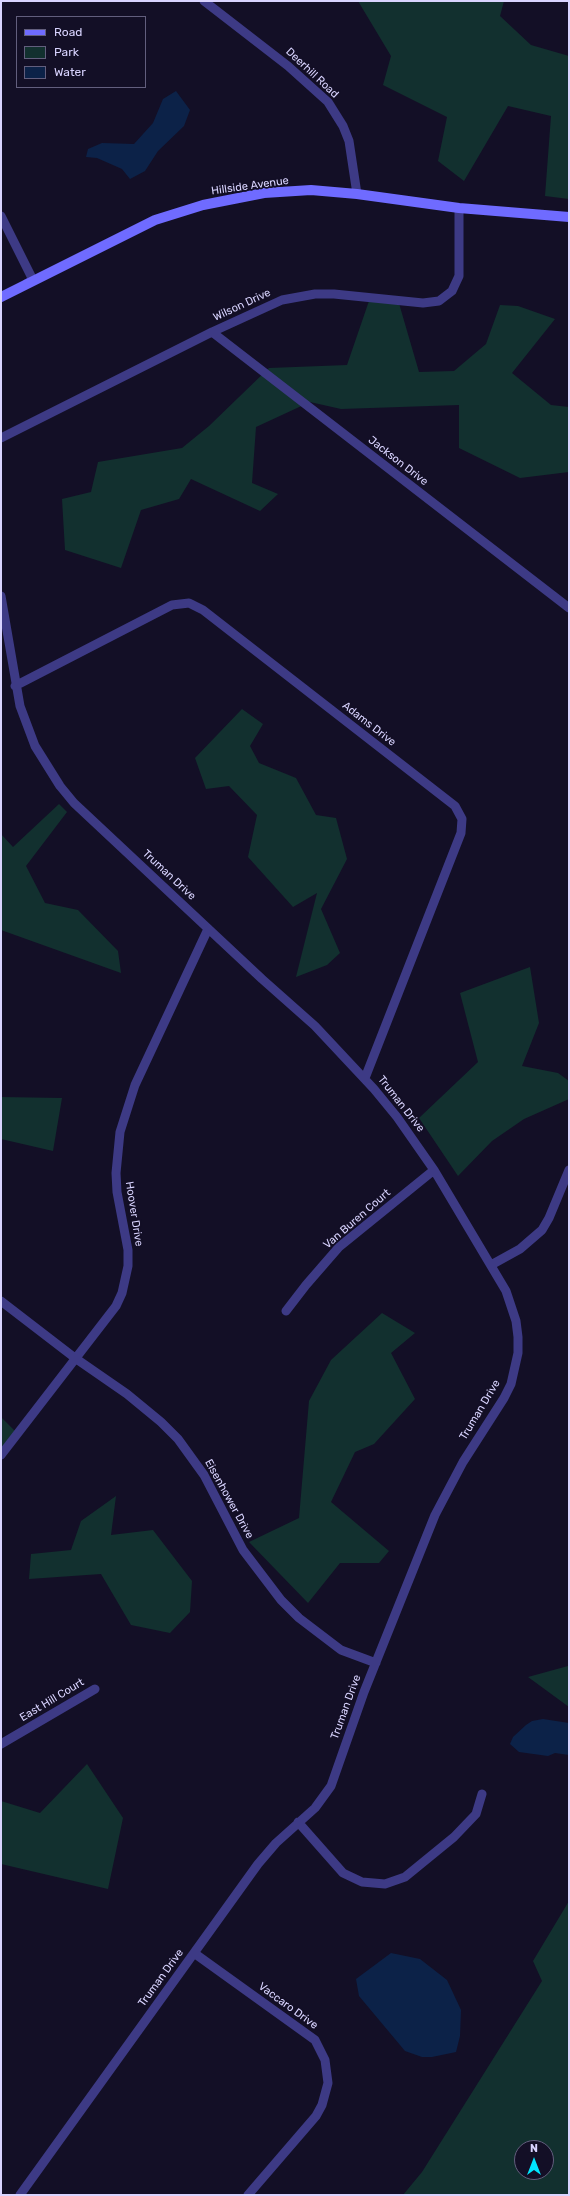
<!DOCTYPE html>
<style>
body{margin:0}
#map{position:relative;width:570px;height:2196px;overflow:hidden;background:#130f26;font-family:Rubik,sans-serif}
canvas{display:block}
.frame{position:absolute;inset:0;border:2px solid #d9d4ff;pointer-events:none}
.legend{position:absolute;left:16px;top:16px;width:130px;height:72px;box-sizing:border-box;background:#130f26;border:1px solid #625e7d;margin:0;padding:5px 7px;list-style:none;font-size:12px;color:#d9d4ff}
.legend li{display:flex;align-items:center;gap:8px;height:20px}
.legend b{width:20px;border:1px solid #625e7d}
.north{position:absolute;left:514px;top:2140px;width:40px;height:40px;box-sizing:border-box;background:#130f26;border:1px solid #625e7d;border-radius:50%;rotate:0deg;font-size:11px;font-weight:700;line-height:16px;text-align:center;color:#d9d4ff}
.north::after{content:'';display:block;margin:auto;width:14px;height:18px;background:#00e5ff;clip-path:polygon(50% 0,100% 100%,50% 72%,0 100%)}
</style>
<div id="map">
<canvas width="570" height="2196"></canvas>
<div class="frame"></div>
<ul class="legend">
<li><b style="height:5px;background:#6f6bff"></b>Road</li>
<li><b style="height:11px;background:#12302f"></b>Park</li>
<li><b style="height:11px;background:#0c2248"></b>Water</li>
</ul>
<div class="north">N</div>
</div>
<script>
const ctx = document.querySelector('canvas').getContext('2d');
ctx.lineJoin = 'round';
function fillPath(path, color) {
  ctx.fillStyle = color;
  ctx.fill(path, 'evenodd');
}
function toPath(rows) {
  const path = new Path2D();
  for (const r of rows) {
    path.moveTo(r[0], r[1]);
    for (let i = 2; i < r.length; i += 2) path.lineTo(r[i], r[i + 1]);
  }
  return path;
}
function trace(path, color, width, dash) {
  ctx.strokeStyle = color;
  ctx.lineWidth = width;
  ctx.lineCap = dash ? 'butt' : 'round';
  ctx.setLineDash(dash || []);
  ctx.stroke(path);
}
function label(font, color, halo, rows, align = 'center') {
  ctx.font = font + ' Rubik,sans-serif';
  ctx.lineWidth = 3.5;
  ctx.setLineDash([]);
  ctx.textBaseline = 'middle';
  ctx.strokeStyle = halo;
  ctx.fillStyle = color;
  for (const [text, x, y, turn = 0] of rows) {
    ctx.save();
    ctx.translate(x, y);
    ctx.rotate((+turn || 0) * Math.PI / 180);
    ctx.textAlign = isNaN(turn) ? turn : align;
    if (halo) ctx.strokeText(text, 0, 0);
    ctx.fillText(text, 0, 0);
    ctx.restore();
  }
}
fillPath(toPath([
 [358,1,504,1,500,16,531,45,569,56,569,199,545,196,551,116,508,106,464,181,438,161,447,117,383,85,391,56],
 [370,298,398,300,419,372,454,371,486,344,500,305,518,306,555,319,512,373,551,405,569,407,569,472,520,478,459,448,459,405,341,409,310,402,256,427,252,483,278,494,260,511,191,479,179,499,141,510,121,568,65,550,62,499,91,492,98,462,182,448,209,426,269,368,347,365],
 [242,709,263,724,250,746,259,763,296,778,316,815,336,818,347,859,321,909,340,953,327,965,296,977,317,893,293,907,248,857,257,815,229,786,206,789,195,758],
 [59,804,67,812,26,866,45,903,78,910,118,951,121,973,1,930,1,834,13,847],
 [530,967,539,1023,522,1066,558,1073,569,1081,569,1099,524,1119,492,1141,458,1176,419,1118,478,1062,460,993],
 [1,1097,62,1098,53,1151,1,1139],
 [382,1313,415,1333,391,1353,415,1399,374,1444,355,1452,331,1502,389,1551,379,1563,340,1563,308,1603,249,1542,299,1518,309,1401,331,1360],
 [1,1417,16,1432,1,1452],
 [116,1496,111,1535,153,1530,192,1581,190,1612,170,1633,131,1625,101,1574,29,1579,31,1554,71,1550,81,1521],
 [569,1665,569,1707,528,1677,568,1666],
 [87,1764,123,1818,108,1889,1,1864,1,1801,40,1813],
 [569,1901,569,2195,403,2195,422,2172,542,1981,533,1961],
 [522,2148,546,2148,546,2172,522,2172]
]), '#12302f');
fillPath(toPath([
 [176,91,190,110,184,126,158,151,145,171,130,179,122,169,97,158,86,157,88,149,102,143,134,144,153,123,163,99],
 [543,1719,569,1723,569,1755,555,1753,548,1756,519,1752,510,1744,513,1737,526,1725,532,1721],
 [391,1953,420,1959,447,1980,461,2010,460,2036,456,2052,432,2057,422,2057,405,2051,359,1996,356,1979]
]), '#0c2248');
trace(toPath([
 [204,1,288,66,328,102,343,126,349,141,357,194],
 [1,216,33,280,26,284],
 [212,332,569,608],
 [1,438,212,332,282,300,315,294,334,294,423,303,439,301,452,291,459,276,459,208],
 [1,596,20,706,35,746,60,786,74,803,262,979,315,1026,374,1089,397,1117,434,1170,506,1291,516,1321,518,1337,518,1353,511,1384,504,1398,463,1462,435,1515,364,1692,331,1786,315,1808,276,1843,258,1864,20,2195],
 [15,686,172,605,189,603,203,610,455,806,462,819,461,833,365,1078],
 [491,1265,520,1249,542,1230,549,1218,569,1170],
 [1,1301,75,1358,127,1394,161,1422,178,1439,204,1475,243,1550,281,1600,299,1618,341,1650,376,1663],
 [286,1311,306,1285,339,1247,434,1170],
 [1,1455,116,1306,122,1293,128,1266,128,1250,117,1192,116,1173,120,1132,135,1085,208,929],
 [1,1744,95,1689],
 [298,1822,343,1873,362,1882,385,1884,405,1877,454,1837,476,1814,482,1794],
 [194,1953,315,2040,325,2060,328,2083,322,2105,316,2116,248,2195]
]), '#3d3a85', 9);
trace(toPath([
 [1,297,155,220,203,205,264,193,311,190,357,194,459,208,569,217]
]), '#6f6bff', 10);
label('11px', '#d9d4ff', '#130f26', [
 ["Deerhill Road",312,73,43],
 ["Hillside Avenue",250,186,-8],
 ["Wilson Drive",242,305,-25],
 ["Jackson Drive",398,461,38],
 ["Adams Drive",369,724,38],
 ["Truman Drive",169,875,43],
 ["Truman Drive",401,1104,52],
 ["Hoover Drive",134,1214,81],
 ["Van Buren Court",357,1219,-41],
 ["Truman Drive",480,1410,-59],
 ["Eisenhower Drive",229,1499,61],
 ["East Hill Court",52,1700,-31],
 ["Truman Drive",346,1707,-70],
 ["Truman Drive",161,1978,-54],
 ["Vaccaro Drive",288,2006,36]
]);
</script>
